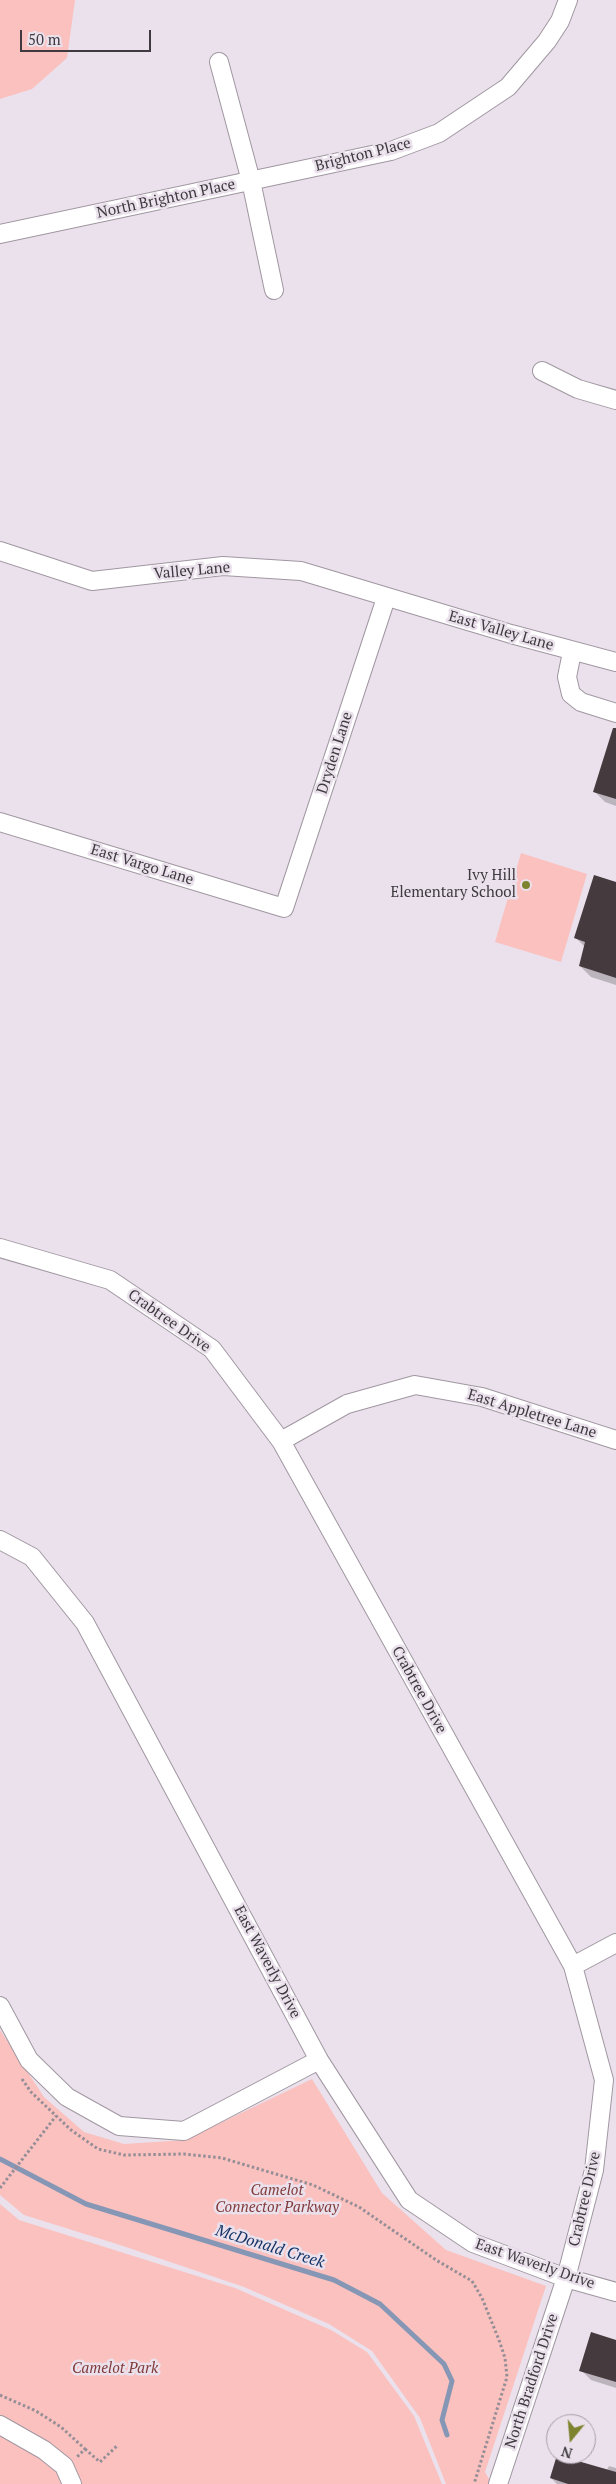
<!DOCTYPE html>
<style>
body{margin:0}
#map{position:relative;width:616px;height:2484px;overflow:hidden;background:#eae1ec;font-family:"PT Serif",serif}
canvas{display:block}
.north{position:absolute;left:546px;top:2414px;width:50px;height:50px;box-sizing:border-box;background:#eae1ec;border:1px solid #a59ea7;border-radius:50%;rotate:197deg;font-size:14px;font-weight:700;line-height:20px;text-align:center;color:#3e3a3f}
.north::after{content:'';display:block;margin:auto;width:18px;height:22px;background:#7d832e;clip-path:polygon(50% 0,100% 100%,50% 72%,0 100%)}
.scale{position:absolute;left:20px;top:30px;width:131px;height:22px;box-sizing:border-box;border:2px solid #3e3a3f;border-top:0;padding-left:6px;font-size:15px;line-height:18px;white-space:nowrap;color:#3e3a3f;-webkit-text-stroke:4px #eae1ec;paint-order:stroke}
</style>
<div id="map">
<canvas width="616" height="2484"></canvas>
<div class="north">N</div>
<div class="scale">50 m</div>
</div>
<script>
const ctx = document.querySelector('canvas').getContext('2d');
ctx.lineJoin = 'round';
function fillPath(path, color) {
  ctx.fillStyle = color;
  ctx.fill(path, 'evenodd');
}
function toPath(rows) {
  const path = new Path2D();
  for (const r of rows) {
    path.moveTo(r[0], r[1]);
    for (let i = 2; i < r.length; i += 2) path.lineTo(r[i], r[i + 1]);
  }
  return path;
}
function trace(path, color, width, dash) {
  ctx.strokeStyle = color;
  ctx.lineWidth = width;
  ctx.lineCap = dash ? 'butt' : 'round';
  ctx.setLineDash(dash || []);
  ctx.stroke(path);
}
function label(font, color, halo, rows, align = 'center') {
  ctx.font = font + ' "PT Serif",serif';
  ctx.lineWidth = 5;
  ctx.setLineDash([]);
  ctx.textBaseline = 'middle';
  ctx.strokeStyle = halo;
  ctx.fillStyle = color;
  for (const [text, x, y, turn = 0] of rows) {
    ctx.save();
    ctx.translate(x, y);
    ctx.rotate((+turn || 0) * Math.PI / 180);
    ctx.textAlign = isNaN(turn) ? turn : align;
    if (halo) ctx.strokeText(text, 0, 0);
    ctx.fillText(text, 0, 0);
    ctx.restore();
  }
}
fillPath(toPath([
 [0,0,75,0,67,58,32,89,0,99],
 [521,853,587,874,561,962,495,942],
 [0,2030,44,2097,84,2132,124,2144,185,2140,312,2079,382,2193,446,2250,546,2286,485,2472,492,2484,446,2484,420,2418,372,2351,329,2324,244,2287,120,2245,24,2215,0,2195],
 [0,2204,19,2220,235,2288,331,2330,367,2352,414,2416,442,2484,0,2484]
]), '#fbc1bf');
fillPath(toPath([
 [616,738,616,806,605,802,594,791],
 [616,883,616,985,591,977,580,966,585,947,576,938],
 [616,2341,616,2388,591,2380,581,2370],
 [609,2466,616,2468,616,2484,557,2484,551,2478,607,2470]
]), '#0003');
trace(toPath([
 [0,2159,86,2204,334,2280,380,2304,444,2364,452,2381,442,2420,447,2435]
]), '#8697b6', 5);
fillPath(toPath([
 [613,728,616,728,616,799,593,792],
 [594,875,616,882,616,978,579,966,585,942,574,938],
 [591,2332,616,2340,616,2382,579,2371],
 [557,2455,616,2472,616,2484,568,2484,550,2478]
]), '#453a3e');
const minor = toPath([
 [219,62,251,181,274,290],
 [0,234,391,151,439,133,508,87,547,41,560,21,568,0],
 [542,371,578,389,616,400],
 [0,551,92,581,223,566,301,571,511,634,616,662],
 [572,652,567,677,571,694,581,702,616,713],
 [0,822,284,908,386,598],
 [0,1248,110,1280,212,1349,281,1441,573,1966,604,2080,594,2170,566,2278,498,2484],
 [281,1441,347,1404,415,1385,482,1397,616,1440],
 [0,1540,32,1557,85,1623,319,2060,409,2200,473,2243,566,2278,616,2292],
 [573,1966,616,1943],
 [0,2006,29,2060,67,2097,119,2126,184,2131,319,2060],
 [0,2425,44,2450,64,2466,72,2484]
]);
trace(minor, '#a097a1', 20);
trace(toPath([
 [22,2079,31,2092,71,2130,98,2149,124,2155,184,2154,222,2158,313,2185,359,2207,436,2260,472,2281,482,2298,499,2340,505,2358,507,2377,474,2484],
 [0,2188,56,2116],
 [0,2395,36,2411,61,2427,85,2449,76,2458],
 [85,2449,100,2462,118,2445]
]), '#958e96', 3, [2.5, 2.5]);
trace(minor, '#fff', 18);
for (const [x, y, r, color] of [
 [526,885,5,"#7d832e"]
]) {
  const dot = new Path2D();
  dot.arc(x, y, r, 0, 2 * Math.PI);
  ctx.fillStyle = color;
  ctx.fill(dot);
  trace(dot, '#eae1ec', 2);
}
label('15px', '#3e3a3f', '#eae1ec', [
 ["Brighton Place",363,155,-14],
 ["North Brighton Place",166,199,-12],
 ["Valley Lane",192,571,-5],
 ["East Valley Lane",501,631,16],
 ["Dryden Lane",335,753,-72],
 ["East Vargo Lane",142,865,17],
 ["Crabtree Drive",169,1321,35],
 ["East Appletree Lane",532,1414,17],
 ["Crabtree Drive",419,1690,61],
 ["East Waverly Drive",267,1962,62],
 ["Crabtree Drive",585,2199,-77],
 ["East Waverly Drive",535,2264,19],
 ["North Bradford Drive",532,2381,-72]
]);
label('15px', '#3e3a3f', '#eae1ec', [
 ["Ivy Hill",516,876],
 ["Elementary School",516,893]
], 'right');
label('italic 15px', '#813b3b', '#eae1ec', [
 ["Camelot",277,2191],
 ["Connector Parkway",277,2208],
 ["Camelot Park",115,2369]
]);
label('italic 16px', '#153467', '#eae1ec', [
 ["McDonald Creek",270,2247,17]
]);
</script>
